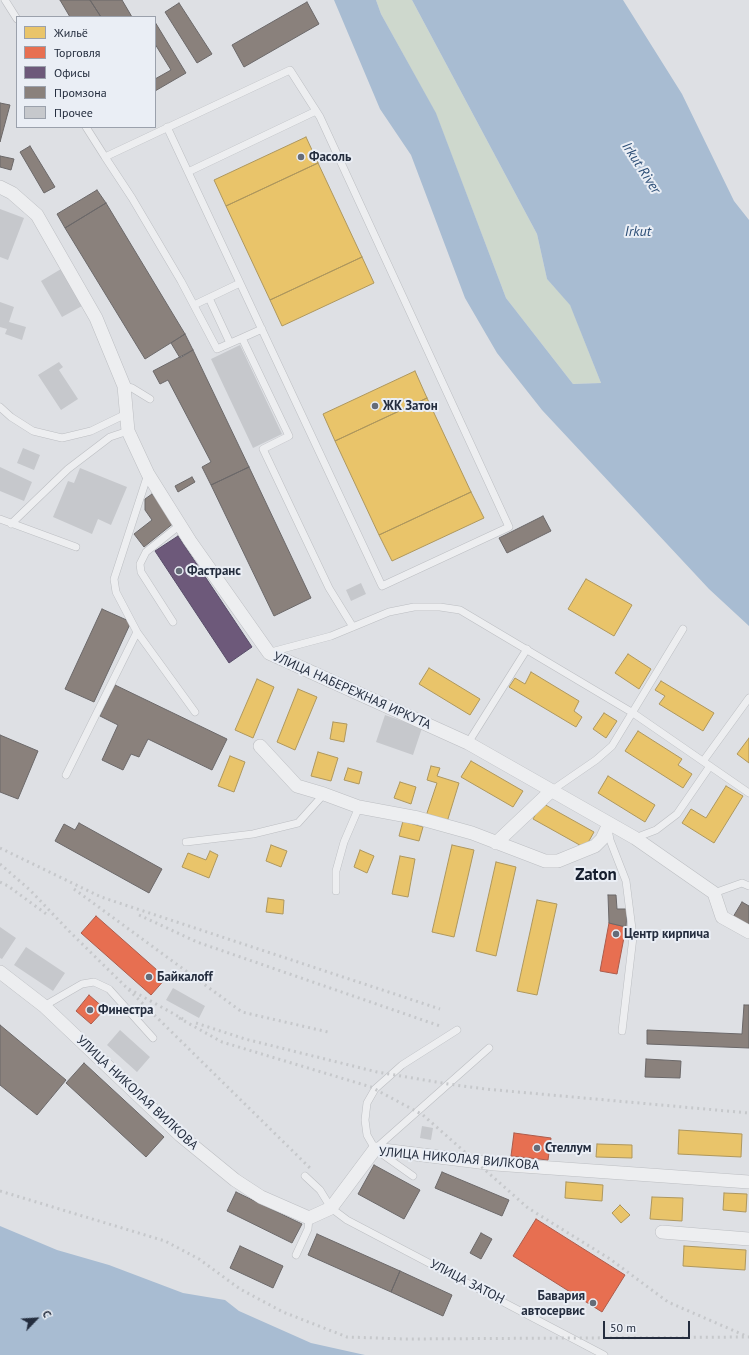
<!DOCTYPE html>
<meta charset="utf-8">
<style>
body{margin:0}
#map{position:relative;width:749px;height:1355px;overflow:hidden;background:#dee0e4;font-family:"PT Sans",sans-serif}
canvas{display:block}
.legend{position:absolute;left:16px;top:16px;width:140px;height:112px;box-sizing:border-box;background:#eaeef5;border:1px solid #9ba1ac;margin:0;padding:5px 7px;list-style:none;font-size:12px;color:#242d3e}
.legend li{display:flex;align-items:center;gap:8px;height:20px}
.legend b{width:20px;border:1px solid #9ba1ac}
.north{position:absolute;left:16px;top:1299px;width:40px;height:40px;-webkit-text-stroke:3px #eaeef5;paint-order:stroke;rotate:65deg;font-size:11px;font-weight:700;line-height:16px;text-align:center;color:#242d3e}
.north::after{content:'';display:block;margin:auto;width:14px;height:18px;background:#242d3e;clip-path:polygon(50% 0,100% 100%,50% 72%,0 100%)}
.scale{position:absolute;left:603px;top:1321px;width:87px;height:18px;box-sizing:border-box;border:2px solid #242d3e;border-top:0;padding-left:5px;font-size:12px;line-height:14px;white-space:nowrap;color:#242d3e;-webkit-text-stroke:3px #eaeef5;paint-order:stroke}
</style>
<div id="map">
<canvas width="749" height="1355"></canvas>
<ul class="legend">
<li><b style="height:11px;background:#e9c46a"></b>Жильё</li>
<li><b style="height:11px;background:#e76f51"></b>Торговля</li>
<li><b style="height:11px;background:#6d597a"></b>Офисы</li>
<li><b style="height:11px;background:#8a817c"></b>Промзона</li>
<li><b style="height:11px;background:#c6c8cc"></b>Прочее</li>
</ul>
<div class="north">С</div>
<div class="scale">50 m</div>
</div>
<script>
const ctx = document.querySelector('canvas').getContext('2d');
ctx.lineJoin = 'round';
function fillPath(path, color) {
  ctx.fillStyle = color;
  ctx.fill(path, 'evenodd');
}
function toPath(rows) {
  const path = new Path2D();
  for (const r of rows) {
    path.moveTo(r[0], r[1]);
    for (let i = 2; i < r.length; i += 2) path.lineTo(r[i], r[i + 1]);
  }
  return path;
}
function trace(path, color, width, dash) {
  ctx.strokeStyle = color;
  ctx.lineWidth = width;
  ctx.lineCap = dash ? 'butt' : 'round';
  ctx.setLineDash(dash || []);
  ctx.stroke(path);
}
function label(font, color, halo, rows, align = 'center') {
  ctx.font = font + ' "PT Sans",sans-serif';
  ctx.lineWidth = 4;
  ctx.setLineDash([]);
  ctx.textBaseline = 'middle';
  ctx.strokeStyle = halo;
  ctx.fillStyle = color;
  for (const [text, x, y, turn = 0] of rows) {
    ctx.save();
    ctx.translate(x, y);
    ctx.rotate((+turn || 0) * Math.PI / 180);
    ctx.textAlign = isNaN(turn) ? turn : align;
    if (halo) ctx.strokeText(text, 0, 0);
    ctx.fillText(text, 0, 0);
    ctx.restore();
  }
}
fillPath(toPath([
 [376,0,412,0,537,234,547,279,570,304,601,383,573,384,506,298,436,114,381,14]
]), '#ced8cd');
fillPath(toPath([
 [334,0,376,0,381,14,436,113,506,298,573,384,601,383,570,305,547,279,537,234,412,0,623,0,682,94,734,201,749,220,749,626,709,589,542,410,497,353,465,298,411,155,380,109],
 [0,1226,57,1250,109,1265,183,1293,225,1300,239,1311,311,1343,365,1355,0,1355]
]), '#a8bcd2');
const homes = toPath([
 [306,137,318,163,226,206,214,180,306,137],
 [318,163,362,257,270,300,226,206,318,163],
 [362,257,374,283,282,326,270,300,362,257],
 [415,371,427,398,335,441,323,414,415,371],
 [427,398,471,492,379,535,335,441,427,398],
 [471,492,484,518,392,561,379,535,471,492],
 [586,579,632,605,614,636,568,609,586,579],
 [628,654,651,669,639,689,615,673,628,654],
 [429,668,480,699,470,715,419,684,429,668],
 [531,672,579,701,574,711,582,717,576,727,509,687,515,678,525,684,531,672],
 [257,679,274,687,253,738,235,730,257,679],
 [661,681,714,713,703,731,659,704,665,696,655,690,661,681],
 [298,689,317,697,295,750,277,742,298,689],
 [604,713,617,721,606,738,593,729,604,713],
 [333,722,347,724,344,742,330,739,333,722],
 [638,731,682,759,678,765,692,774,683,788,625,751,638,731],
 [749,738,749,763,737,754,749,738],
 [318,752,338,758,331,781,311,776,318,752],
 [230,756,245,762,234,792,218,786,230,756],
 [471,761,523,791,513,807,461,777,471,761],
 [431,766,440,768,437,776,459,783,447,822,426,816,437,783,427,780,431,766],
 [348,768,362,772,359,784,344,780,348,768],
 [608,776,655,805,645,822,598,793,608,776],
 [400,782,416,787,411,804,394,798,400,782],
 [726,786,743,796,714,843,682,823,691,809,706,818,726,786],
 [542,803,594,832,585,848,533,819,542,803],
 [403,821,423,827,419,841,399,836,403,821],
 [271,845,287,851,281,867,266,861,271,845],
 [452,845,474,850,454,937,432,932,452,845],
 [360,850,374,856,367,873,354,867,360,850],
 [210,851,218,855,209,878,182,867,188,853,206,860,210,851],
 [400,856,415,859,408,897,392,894,400,856],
 [496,862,516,867,496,956,476,951,496,862],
 [268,898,284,900,283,914,266,912,268,898],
 [537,900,557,904,537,995,517,991,537,900],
 [679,1130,742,1134,741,1157,678,1154,679,1130],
 [597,1144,632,1145,632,1158,596,1157,597,1144],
 [566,1182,603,1185,602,1201,565,1198,566,1182],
 [724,1193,747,1194,746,1212,723,1210,724,1193],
 [652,1197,683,1198,682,1221,650,1219,652,1197],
 [620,1205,630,1215,621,1223,612,1213,620,1205],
 [684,1246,746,1250,745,1270,683,1266,684,1246]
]);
fillPath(homes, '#e9c46a');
trace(homes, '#ae975d', 1);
const shops = toPath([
 [96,916,166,978,151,995,81,933,96,916],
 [609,923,626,927,617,974,600,971,609,923],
 [89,995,105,1009,91,1024,76,1011,89,995],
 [514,1133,551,1138,548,1160,511,1156,514,1133],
 [536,1219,625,1275,602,1312,513,1256,536,1219]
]);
fillPath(shops, '#e76f51');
trace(shops, '#ac5b4b', 1);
const offices = toPath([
 [178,536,252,647,229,663,155,551,178,536]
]);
fillPath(offices, '#6d597a');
trace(offices, '#574c68', 1);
const industry = toPath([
 [60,0,90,0,101,17,70,17,60,0],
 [90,0,122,0,132,17,101,17,90,0],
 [307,2,319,24,244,67,232,45,307,2],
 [179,3,212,54,197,63,165,12,179,3],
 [155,22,186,73,155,91,155,79,171,70,155,44,155,22],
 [0,103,10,105,0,142,0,103],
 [30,146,55,187,44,193,20,152,30,146],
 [0,156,14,159,11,170,0,167,0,156],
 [97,190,106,203,65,228,57,214,97,190],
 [106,203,185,334,145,359,65,228,106,203],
 [185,334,193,350,180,358,171,343,185,334],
 [193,350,249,467,211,485,202,467,211,462,168,380,160,384,153,371,193,350],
 [249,467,311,598,274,616,211,485,249,467],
 [192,477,195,482,178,492,175,486,192,477],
 [152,494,175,522,144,547,134,534,152,520,145,510,145,499,152,494],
 [543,516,551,531,507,553,499,538,543,516],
 [102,609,131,622,94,702,65,689,102,609],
 [115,685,227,739,212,770,148,739,139,757,131,754,123,770,102,760,118,725,100,716,115,685],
 [0,735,38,751,18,799,0,792,0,735],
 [79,823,162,869,149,893,55,841,64,824,75,830,79,823],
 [608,895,616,895,617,909,627,909,626,927,609,923,608,895],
 [742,902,749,906,749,926,733,917,742,902],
 [744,1005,749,1005,749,1048,647,1044,647,1030,742,1034,744,1005],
 [0,1025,66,1080,37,1115,0,1085,0,1025],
 [646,1059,681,1061,680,1078,645,1077,646,1059],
 [84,1063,164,1137,146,1157,66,1083,84,1063],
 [374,1165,420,1190,404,1219,358,1194,374,1165],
 [442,1172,509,1200,502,1216,435,1188,442,1172],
 [236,1192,302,1224,292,1243,227,1211,236,1192],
 [481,1233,492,1239,481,1259,470,1253,481,1233],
 [317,1234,400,1271,391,1292,308,1255,317,1234],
 [240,1246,283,1266,273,1288,230,1268,240,1246],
 [400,1271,452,1295,443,1316,391,1292,400,1271]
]);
fillPath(industry, '#8a817c');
trace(industry, '#6b6869', 1);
fillPath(toPath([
 [0,209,24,218,8,260,0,257],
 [61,269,82,306,62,317,41,281],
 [0,302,14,307,9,322,26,327,22,340,5,334,7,329,0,327],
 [240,345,282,434,253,448,211,359],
 [59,362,63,367,59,370,78,399,61,410,38,375],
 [23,448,40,455,34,470,17,463],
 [0,467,32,482,24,501,0,491],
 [80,468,127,487,111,525,98,519,92,534,53,517,68,481,74,483],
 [361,583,366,594,351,601,346,590],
 [385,715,422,728,413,755,376,742],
 [0,927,16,938,2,959,0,958],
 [26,947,65,973,53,991,14,965],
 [173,988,205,1006,199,1018,166,1000],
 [120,1030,150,1057,137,1072,107,1045],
 [422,1126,433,1128,431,1140,420,1138]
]), '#c6c8cc');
const lane = toPath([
 [5,0,17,19],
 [86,127,105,157],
 [167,127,382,586,509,527,320,117,290,70,105,157,132,198,181,281,217,349,242,338,289,436,263,449,329,588,353,627],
 [188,172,316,111],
 [209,298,230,343],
 [194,305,240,283],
 [242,338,262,329],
 [124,386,132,388,150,399],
 [0,407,11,417,33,431,62,438,91,431,126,414],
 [0,519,76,547],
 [11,524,68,469,110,437,128,431],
 [173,622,141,572,140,564,146,552,180,525],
 [137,632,195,712],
 [271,652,331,636,389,612,414,607,440,607,460,610,633,713,749,793],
 [468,743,527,649],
 [704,760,749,698],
 [66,775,137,632,116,592,114,579,148,474],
 [551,791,596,760,612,746,683,629],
 [608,829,610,840,626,881,633,937,622,1031],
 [635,838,656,830,677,814,710,766],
 [186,842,253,834,298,823,324,794],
 [336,891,336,871,344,842,359,807],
 [714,893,742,883,749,886],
 [44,1006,82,984,94,982,109,989,153,1038],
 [375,1149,489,1048],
 [305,1176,320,1190,331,1208,347,1220,604,1355],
 [413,1176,375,1149,367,1135,365,1120,367,1103,375,1089,402,1065,457,1030],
 [296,1255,308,1229,309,1218]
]);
const street = toPath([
 [0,187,12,193,37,215,96,318,124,386,128,431,148,474,190,541,269,653,468,743,635,838,714,893,722,917,749,932],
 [260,746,297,786,324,794,359,807,418,818,472,833,545,861,558,861,595,846,602,839,609,824],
 [496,843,551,791],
 [0,972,44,1006,180,1135,235,1180,261,1197,309,1218,331,1208,375,1149,495,1164,749,1182],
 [662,1232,749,1239]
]);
trace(lane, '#bcbec2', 8);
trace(street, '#bcbec2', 14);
trace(lane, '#edeef0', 7);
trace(street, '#edeef0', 13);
trace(toPath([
 [0,848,101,897,440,1009],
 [0,864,30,890,69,931,312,1170],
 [0,882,8,886,49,916],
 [74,889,242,1012,328,1032],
 [139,915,197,942,440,1026],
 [129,989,183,1019],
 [179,1018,222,1042,371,1087,423,1115,528,1208,610,1259,668,1302,746,1336],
 [196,1023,245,1039,377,1072,448,1084,485,1089,749,1113],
 [0,1191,165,1241,199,1259,240,1289,283,1312,347,1337,405,1339,749,1337]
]), '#c6c8cb', 3, [2, 4]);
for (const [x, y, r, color] of [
 [301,157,4,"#656c78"],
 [375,406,4,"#656c78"],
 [179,571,4,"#656c78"],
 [616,934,4,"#656c78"],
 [149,977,4,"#656c78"],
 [90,1010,4,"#656c78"],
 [537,1148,4,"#656c78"],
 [593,1303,4,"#656c78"]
]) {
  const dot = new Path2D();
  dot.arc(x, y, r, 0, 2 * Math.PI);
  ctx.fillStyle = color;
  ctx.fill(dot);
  trace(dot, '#eaeef5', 1.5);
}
label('bold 13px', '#242d3e', '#eaeef5', [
 ["Фасоль",309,157],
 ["ЖК Затон",383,406],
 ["Фастранс",187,571],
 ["Центр кирпича",624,934],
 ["Байкалoff",157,977],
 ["Финестра",98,1010],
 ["Стеллум",545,1148],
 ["Бавария",585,1296,"right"],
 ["автосервис",585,1311,"right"]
], 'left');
label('13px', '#242d3e', '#eaeef5', [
 ["УЛИЦА НАБЕРЕЖНАЯ ИРКУТА",352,691,24],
 ["УЛИЦА НИКОЛАЯ ВИЛКОВА",137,1093,43],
 ["УЛИЦА НИКОЛАЯ ВИЛКОВА",459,1159,5],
 ["УЛИЦА ЗАТОН",467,1282,27]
]);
label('italic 14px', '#2a4c75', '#eaeef5', [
 ["Irkut River",641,168,57],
 ["Irkut",638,232]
]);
label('bold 17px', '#161e2e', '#eaeef5', [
 ["Zaton",596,875]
]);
</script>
